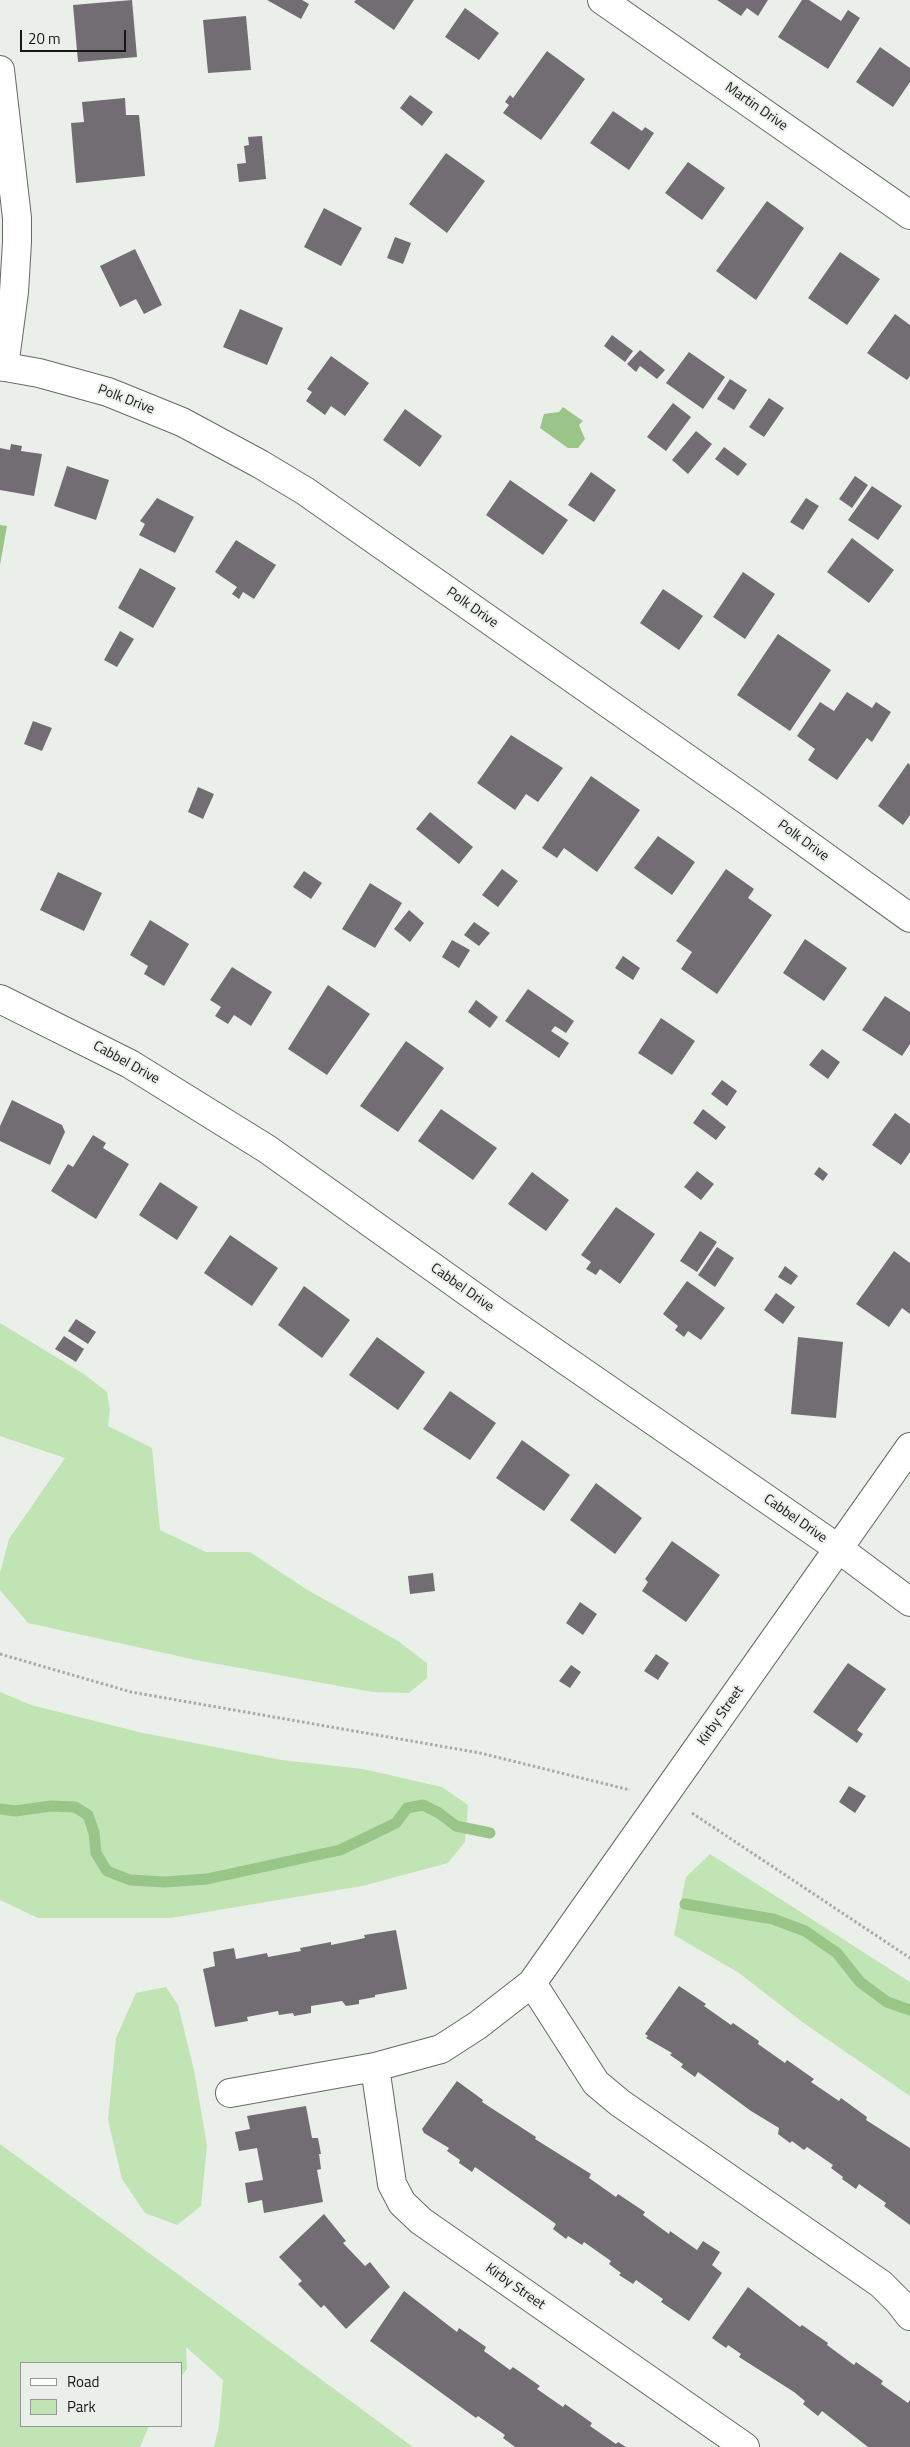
<!DOCTYPE html>
<style>
body{margin:0}
#map{position:relative;width:910px;height:2447px;overflow:hidden;background:#eaf0e9;font-family:"Titillium Web",sans-serif}
canvas{display:block}
.legend{position:absolute;left:20px;top:2362px;width:162px;height:65px;box-sizing:border-box;background:#eaf0e9;border:1px solid #959a95;margin:0;padding:6px 9px;list-style:none;font-size:15px;color:#161816}
.legend li{display:flex;align-items:center;gap:10px;height:25px}
.legend b{width:25px;border:1px solid #959a95}
.scale{position:absolute;left:20px;top:30px;width:106px;height:22px;box-sizing:border-box;border:2px solid #161816;border-top:0;padding-left:6px;font-size:15px;line-height:18px;white-space:nowrap;color:#161816;-webkit-text-stroke:4px #eaf0e9;paint-order:stroke}
</style>
<div id="map">
<canvas width="910" height="2447"></canvas>
<ul class="legend">
<li><b style="height:6px;background:#fff"></b>Road</li>
<li><b style="height:14px;background:#c0e4b4"></b>Park</li>
</ul>
<div class="scale">20 m</div>
</div>
<script>
const ctx = document.querySelector('canvas').getContext('2d');
ctx.lineJoin = 'round';
function fillPath(path, color) {
  ctx.fillStyle = color;
  ctx.fill(path, 'evenodd');
}
function toPath(rows) {
  const path = new Path2D();
  for (const r of rows) {
    path.moveTo(r[0], r[1]);
    for (let i = 2; i < r.length; i += 2) path.lineTo(r[i], r[i + 1]);
  }
  return path;
}
function trace(path, color, width, dash) {
  ctx.strokeStyle = color;
  ctx.lineWidth = width;
  ctx.lineCap = dash ? 'butt' : 'round';
  ctx.setLineDash(dash || []);
  ctx.stroke(path);
}
function label(font, color, halo, rows, align = 'center') {
  ctx.font = font + ' "Titillium Web",sans-serif';
  ctx.lineWidth = 4;
  ctx.setLineDash([]);
  ctx.textBaseline = 'middle';
  ctx.strokeStyle = halo;
  ctx.fillStyle = color;
  for (const [text, x, y, turn = 0] of rows) {
    ctx.save();
    ctx.translate(x, y);
    ctx.rotate((+turn || 0) * Math.PI / 180);
    ctx.textAlign = isNaN(turn) ? turn : align;
    if (halo) ctx.strokeText(text, 0, 0);
    ctx.fillText(text, 0, 0);
    ctx.restore();
  }
}
fillPath(toPath([
 [0,1323,84,1374,107,1392,110,1410,108,1426,152,1448,160,1530,206,1552,250,1552,306,1589,398,1641,427,1663,427,1678,409,1693,372,1692,196,1660,28,1623,0,1590,0,1573,9,1539,65,1458,0,1436],
 [0,1692,31,1705,143,1733,282,1760,363,1769,442,1787,468,1805,465,1842,448,1863,362,1886,171,1918,38,1918,0,1900],
 [710,1854,910,1982,910,2096,805,2024,739,1973,674,1935,686,1877],
 [166,1987,178,2005,194,2070,207,2145,201,2206,177,2225,145,2213,122,2179,108,2120,116,2038,136,1993],
 [0,2144,216,2302,413,2447,214,2447,219,2426,223,2380,186,2347,187,2369,181,2377,181,2363,21,2363,21,2426,149,2426,140,2447,0,2447]
]), '#c0e4b4');
fillPath(toPath([
 [563,407,583,421,579,425,585,439,578,448,568,448,540,428,544,414,559,412],
 [0,525,7,526,0,565]
]), '#99c589');
trace(toPath([
 [0,1809,15,1811,51,1806,75,1807,88,1815,94,1833,96,1853,107,1871,130,1880,165,1882,207,1879,340,1850,396,1823,407,1808,423,1805,439,1813,456,1826,490,1833],
 [685,1904,773,1919,805,1931,837,1953,860,1982,887,2002,910,2010]
]), '#99c589', 11);
fillPath(toPath([
 [132,0,137,57,78,62,73,5],
 [267,0,302,0,309,4,301,19],
 [356,0,414,0,394,30,354,2],
 [717,0,768,0,758,16,747,8,741,16],
 [802,0,809,0,841,21,848,10,860,18,828,69,778,37],
 [465,8,499,33,479,60,445,37],
 [246,16,251,70,208,73,203,20],
 [880,47,910,68,910,82,893,107,856,82],
 [547,51,585,79,541,140,503,113,509,105,505,102,510,95,513,98],
 [410,95,433,112,422,126,400,108],
 [125,98,126,115,139,115,145,176,76,183,71,123,84,122,82,102],
 [613,111,642,131,645,127,654,133,629,170,590,143],
 [262,136,266,179,239,182,237,164,246,163,244,146,249,145,248,137],
 [446,153,485,181,447,233,409,204],
 [688,162,725,188,702,220,665,193],
 [767,201,804,228,756,300,716,271],
 [324,208,362,228,341,266,304,247],
 [395,237,411,243,403,264,387,258],
 [135,249,162,305,144,314,136,299,120,307,100,266],
 [840,252,880,279,847,325,808,298],
 [240,309,283,328,267,365,223,347],
 [895,314,910,325,910,376,907,380,867,353],
 [612,335,633,351,625,362,604,346],
 [640,350,665,370,657,379,640,366,636,372,627,364],
 [689,352,725,377,703,409,666,383],
 [331,356,369,383,345,416,331,406,325,415,306,401,312,392,307,389],
 [730,379,747,390,734,410,717,399],
 [769,398,784,408,764,437,749,427],
 [673,403,691,417,666,451,647,437],
 [405,409,442,436,420,467,383,440],
 [696,431,712,444,688,474,672,460],
 [11,444,22,446,21,451,42,454,34,496,0,490,0,448,10,450],
 [724,447,747,464,738,476,715,459],
 [67,466,109,480,96,520,54,506],
 [591,472,616,490,594,522,568,505],
 [855,476,868,485,852,508,839,499],
 [510,480,568,520,543,555,486,515],
 [872,486,902,506,878,540,848,520],
 [157,498,194,517,175,553,139,535,145,524,140,521],
 [806,498,819,506,803,530,790,522],
 [852,538,894,570,869,603,827,572],
 [236,540,276,565,254,599,243,592,239,599,232,594,237,587,215,572],
 [140,568,176,588,153,628,118,608],
 [743,572,775,594,745,639,713,617],
 [663,589,703,616,679,650,640,623],
 [120,631,134,639,117,667,104,660],
 [778,634,831,670,790,731,737,695],
 [847,692,872,708,876,702,891,712,872,742,867,738,837,780,808,760,815,749,797,736,820,702,834,711],
 [33,721,52,728,42,751,24,744],
 [511,735,563,768,538,802,526,794,515,810,477,783],
 [908,763,910,765,910,815,903,825,878,806],
 [591,776,640,810,597,872,564,848,557,858,542,848],
 [198,787,214,794,203,819,188,812],
 [430,812,473,847,459,864,416,829],
 [658,836,695,862,672,895,634,868],
 [502,869,518,881,498,907,482,895],
 [726,869,754,889,748,898,772,915,717,994,681,969,692,952,676,941],
 [304,871,322,883,311,899,293,887],
 [58,872,102,893,84,931,40,910],
 [370,883,402,903,375,948,342,929],
 [409,910,424,923,410,942,394,929],
 [150,920,189,944,164,986,144,974,148,966,130,955],
 [474,922,490,933,479,946,464,935],
 [805,939,847,968,824,1001,783,973],
 [452,940,470,950,459,968,442,957],
 [623,956,640,968,633,980,615,968],
 [232,967,272,992,251,1026,234,1015,228,1024,215,1016,221,1007,210,1000],
 [328,985,370,1014,327,1075,288,1049],
 [528,989,574,1021,566,1033,555,1026,551,1031,569,1043,559,1058,505,1021],
 [885,996,910,1012,910,1044,902,1056,862,1030],
 [476,1000,498,1017,490,1028,468,1012],
 [661,1018,695,1041,672,1075,638,1053],
 [406,1041,444,1068,398,1132,360,1106],
 [822,1049,840,1062,828,1079,809,1065],
 [722,1080,737,1091,727,1106,711,1094],
 [12,1100,62,1125,65,1132,50,1165,0,1141,0,1126],
 [441,1109,497,1148,473,1180,418,1141],
 [703,1109,726,1127,716,1140,693,1123],
 [895,1113,910,1124,910,1152,901,1165,872,1145],
 [93,1135,106,1143,103,1148,129,1164,96,1219,51,1191,68,1164,73,1167],
 [819,1167,828,1174,823,1181,814,1174],
 [697,1171,714,1184,701,1200,684,1187],
 [532,1172,569,1200,546,1231,508,1204],
 [160,1182,198,1207,177,1240,139,1215],
 [616,1207,655,1234,620,1284,600,1269,596,1275,586,1269,591,1262,581,1255],
 [700,1231,717,1242,697,1272,680,1261],
 [230,1235,278,1268,252,1306,204,1273],
 [717,1247,734,1258,715,1287,698,1275],
 [894,1251,910,1263,910,1314,902,1308,889,1327,856,1304],
 [785,1266,798,1276,791,1285,778,1277],
 [687,1281,725,1308,701,1340,688,1331,684,1337,675,1330,678,1326,663,1314],
 [304,1286,350,1320,322,1358,278,1325],
 [776,1293,795,1307,783,1324,764,1310],
 [76,1319,96,1332,88,1344,68,1331],
 [64,1336,84,1349,76,1362,55,1349],
 [377,1337,425,1372,398,1410,349,1375],
 [798,1337,843,1342,836,1418,791,1414],
 [450,1391,496,1423,470,1460,423,1429],
 [522,1440,570,1475,544,1511,496,1478],
 [596,1483,642,1518,615,1554,570,1520],
 [672,1541,720,1575,686,1622,642,1591,648,1582,645,1579],
 [433,1573,435,1591,410,1594,408,1576],
 [580,1602,597,1614,583,1635,566,1623],
 [656,1654,669,1663,658,1680,644,1671],
 [848,1663,886,1689,857,1730,863,1734,857,1743,813,1712],
 [571,1665,581,1672,570,1688,559,1681],
 [849,1786,866,1796,855,1813,839,1802],
 [396,1930,407,1989,375,1995,375,1997,359,2000,359,2004,346,2006,342,2001,311,2006,311,2013,294,2016,293,2013,279,2015,278,2011,247,2017,248,2021,215,2027,203,1969,215,1966,213,1952,234,1948,236,1959,267,1953,268,1957,301,1951,300,1948,331,1942,331,1945,365,1938,364,1935],
 [679,1986,706,2004,704,2006,731,2025,733,2023,759,2041,758,2044,785,2063,787,2060,814,2079,811,2082,839,2101,841,2098,867,2117,866,2120,910,2148,910,2225,884,2206,886,2203,859,2184,856,2189,842,2179,843,2177,831,2168,833,2165,807,2147,804,2150,792,2141,790,2143,778,2134,779,2128,751,2111,698,2072,695,2077,681,2067,683,2064,670,2055,672,2053,646,2038,648,2036,645,2034],
 [457,2081,483,2100,482,2102,536,2137,535,2139,591,2174,589,2178,616,2197,618,2194,645,2212,643,2215,669,2234,670,2231,697,2250,703,2241,720,2252,712,2265,722,2273,689,2321,661,2302,663,2299,636,2280,633,2284,619,2275,621,2273,609,2264,611,2261,584,2242,582,2245,568,2236,566,2239,553,2229,556,2224,475,2167,472,2172,459,2163,460,2160,447,2151,449,2148,424,2133,422,2129],
 [306,2106,312,2138,318,2138,321,2154,319,2154,321,2169,317,2170,323,2202,264,2213,262,2200,248,2203,245,2183,263,2180,257,2148,239,2151,235,2132,250,2129,247,2116],
 [324,2214,346,2241,343,2243,365,2266,370,2262,390,2287,346,2329,324,2305,321,2308,298,2284,302,2281,279,2257],
 [748,2287,800,2327,802,2325,828,2343,827,2345,854,2365,856,2362,883,2381,881,2384,908,2403,910,2400,910,2447,868,2447,822,2411,818,2416,803,2404,805,2401,794,2392,739,2357,741,2354,728,2345,726,2348,712,2338],
 [404,2291,457,2332,459,2328,486,2347,484,2351,510,2370,513,2367,540,2386,537,2389,563,2407,565,2404,592,2423,590,2426,616,2444,618,2442,626,2447,515,2447,503,2438,505,2435,478,2416,476,2418,370,2341]
]), '#716d73');
const minor = toPath([
 [602,0,910,215],
 [0,70,17,218,17,242,14,292,4,367],
 [0,366,39,373,108,392,182,422,260,464,305,491,749,802,910,918],
 [0,999,130,1064,267,1149,493,1310,839,1549,910,1602],
 [532,1983,910,1447],
 [230,2093,375,2067],
 [745,2447,421,2221,402,2203,392,2184,375,2067,441,2049,478,2025,532,1983,596,2083,620,2103,881,2284,899,2302,910,2316]
]);
trace(minor, '#666a64', 30);
trace(toPath([
 [0,1654,131,1692,480,1753,630,1790],
 [692,1813,910,1958]
]), '#a6aba5', 3, [2.5, 2.5]);
trace(minor, '#fff', 28);
label('14px', '#161816', '#eaf0e9', [
 ["Martin Drive",756,107,35],
 ["Polk Drive",126,400,21],
 ["Polk Drive",472,608,35],
 ["Polk Drive",803,841,36],
 ["Cabbel Drive",126,1063,29],
 ["Cabbel Drive",462,1288,35],
 ["Cabbel Drive",795,1519,35],
 ["Kirby Street",721,1716,-55],
 ["Kirby Street",515,2287,35]
]);
</script>
